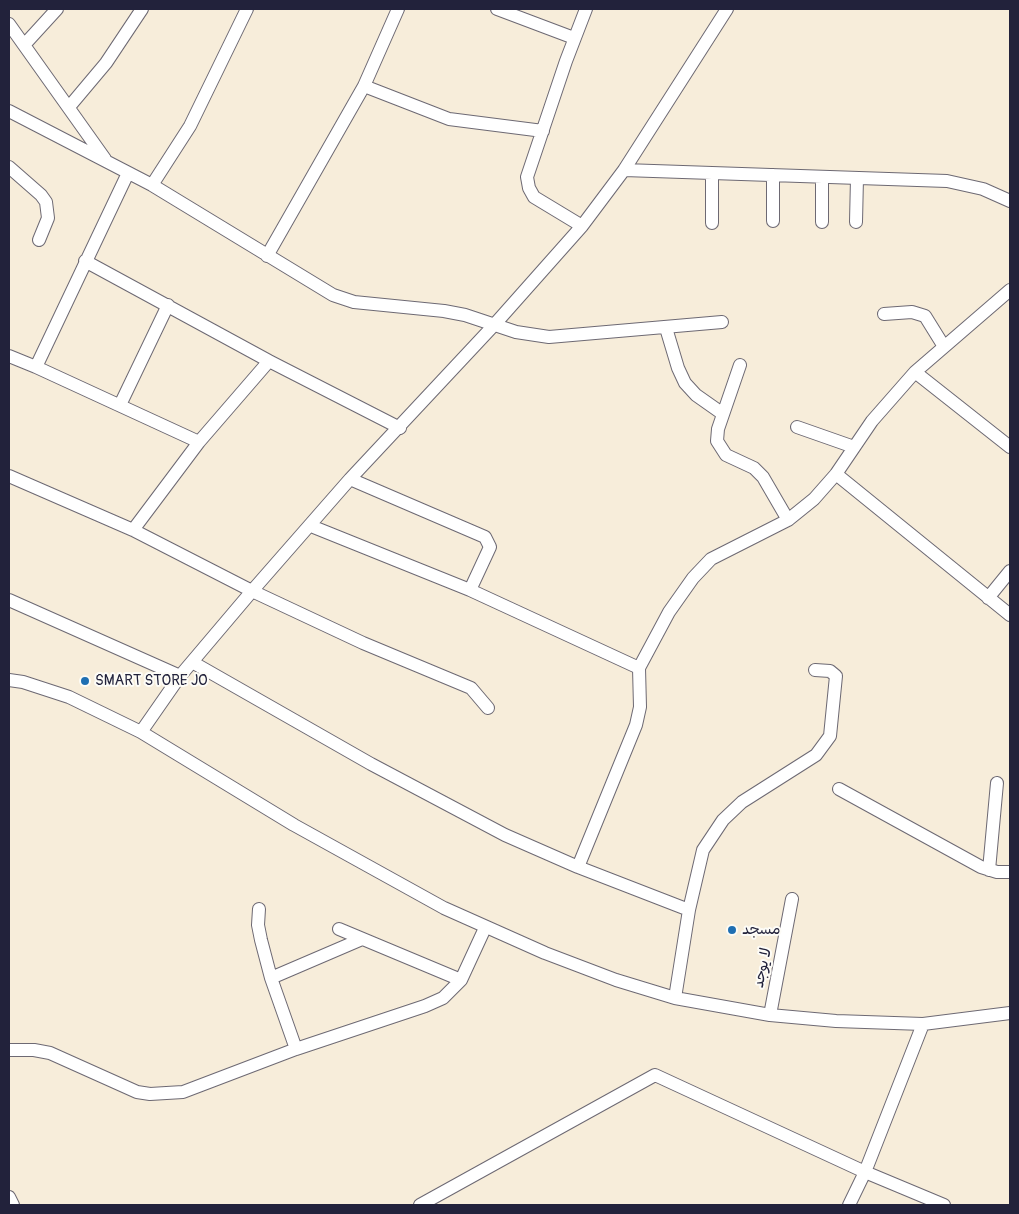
<!DOCTYPE html>
<meta charset="utf-8">
<style>
body{margin:0}
#map{position:relative;width:1019px;height:1214px;overflow:hidden;background:#f7edda;font-family:Pangolin,sans-serif}
canvas{display:block}
.frame{position:absolute;inset:0;border:10px solid #22223b;pointer-events:none}
</style>
<div id="map">
<canvas width="1019" height="1214"></canvas>
<div class="frame"></div>
</div>
<script>
const ctx = document.querySelector('canvas').getContext('2d');
ctx.lineJoin = 'round';
function toPath(rows) {
  const path = new Path2D();
  for (const r of rows) {
    path.moveTo(r[0], r[1]);
    for (let i = 2; i < r.length; i += 2) path.lineTo(r[i], r[i + 1]);
  }
  return path;
}
function trace(path, color, width, dash) {
  ctx.strokeStyle = color;
  ctx.lineWidth = width;
  ctx.lineCap = dash ? 'butt' : 'round';
  ctx.setLineDash(dash || []);
  ctx.stroke(path);
}
function label(font, color, halo, rows, align = 'center') {
  ctx.font = font + ' Pangolin,"Playpen Sans Arabic",sans-serif';
  ctx.lineWidth = 4;
  ctx.setLineDash([]);
  ctx.textBaseline = 'middle';
  ctx.strokeStyle = halo;
  ctx.fillStyle = color;
  for (const [text, x, y, turn = 0] of rows) {
    ctx.save();
    ctx.translate(x, y);
    ctx.rotate((+turn || 0) * Math.PI / 180);
    ctx.textAlign = isNaN(turn) ? turn : align;
    if (halo) ctx.strokeText(text, 0, 0);
    ctx.fillText(text, 0, 0);
    ctx.restore();
  }
}
const minor = toPath([
 [497,9,574,38],
 [9,24,105,159],
 [25,44,57,9],
 [364,86,449,119,543,131],
 [69,107,106,63,142,9],
 [9,111,152,185,333,295,354,302,444,311,465,315,516,332,549,337,722,322],
 [9,167,41,195,46,202,48,218,39,240],
 [624,170,947,181,983,189,1010,201],
 [712,173,712,223],
 [773,175,773,221],
 [152,185,190,126,247,9],
 [822,222,822,177],
 [856,222,857,178],
 [582,226,534,197,529,188,527,177,566,61,586,9],
 [267,256,364,86,398,9],
 [85,261,269,361,400,428],
 [884,314,912,312,925,316,943,345],
 [666,328,678,368,685,383,696,395,723,414],
 [9,356,36,367,199,442],
 [740,365,718,429,717,441,726,455,754,468,763,477,788,520],
 [36,367,128,173],
 [915,372,1010,447],
 [120,405,168,305],
 [797,427,854,447],
 [836,474,1010,615],
 [9,476,133,530,252,591,363,643,471,688,488,708],
 [350,479,485,537,490,547,470,590],
 [311,526,470,590,639,668],
 [133,530,199,442,269,361],
 [988,598,1010,571],
 [9,600,180,676],
 [192,662,371,764,505,835,578,867,689,910],
 [9,680,23,682,69,697,141,732,294,825,444,908,545,953,616,980,675,998,770,1015,836,1021,923,1024,1010,1013],
 [141,732,180,676,252,591,350,479,495,324,582,226,624,170,727,9],
 [839,789,981,867,997,872,1010,872],
 [578,867,636,725,640,707,639,668,669,612,693,578,711,559,788,520,814,499,836,474,872,421,915,372,1010,290],
 [989,870,997,783],
 [259,909,258,925,261,940,271,978,296,1049],
 [339,929,461,980],
 [271,978,362,939],
 [675,998,689,910,703,850,723,820,742,802,816,755,830,736,836,676,830,671,815,670],
 [770,1015,792,899],
 [9,1050,34,1050,50,1053,137,1092,150,1094,183,1092,296,1049,425,1006,443,998,461,980,485,928],
 [9,1197,13,1205],
 [420,1205,655,1075,865,1172,944,1205],
 [849,1205,865,1172,923,1024]
]);
trace(minor, '#6d6973', 14);
trace(minor, '#fff', 12);
for (const [x, y, r, color] of [
 [85,681,5,"#1f6fb2"],
 [732,930,5,"#1f6fb2"]
]) {
  const dot = new Path2D();
  dot.arc(x, y, r, 0, 2 * Math.PI);
  ctx.fillStyle = color;
  ctx.fill(dot);
  trace(dot, '#fdfcf7', 2);
}
label('15px', '#22223b', '#fdfcf7', [
 ["SMART STORE JO",95,681],
 ["مسجد",742,930]
], 'left');
label('15px', '#22223b', '#fdfcf7', [
 ["لا يوجد",763,968,-78]
]);
</script>
